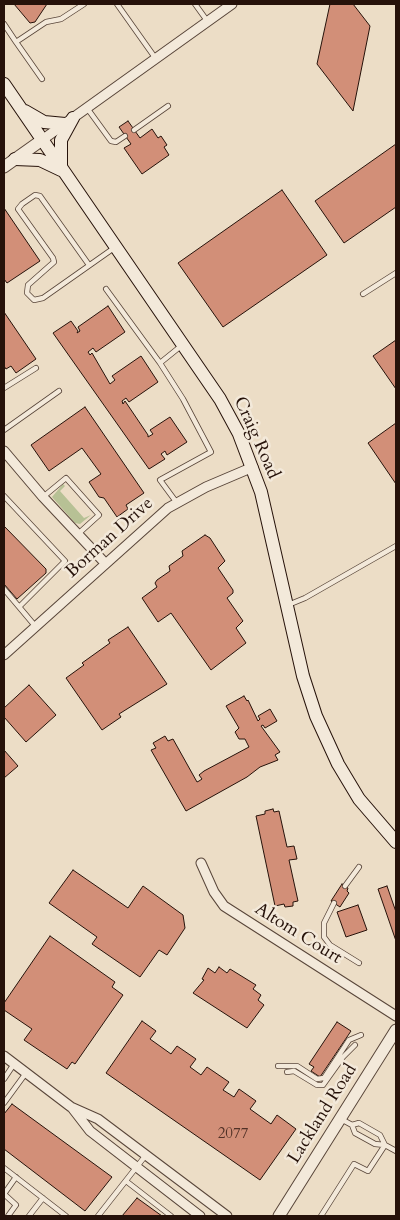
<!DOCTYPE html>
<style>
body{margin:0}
#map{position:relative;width:400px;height:1220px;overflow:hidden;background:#ecddc6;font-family:Cardo,serif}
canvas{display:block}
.frame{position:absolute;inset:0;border:5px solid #26120a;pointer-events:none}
</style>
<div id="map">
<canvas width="400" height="1220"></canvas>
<div class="frame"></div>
</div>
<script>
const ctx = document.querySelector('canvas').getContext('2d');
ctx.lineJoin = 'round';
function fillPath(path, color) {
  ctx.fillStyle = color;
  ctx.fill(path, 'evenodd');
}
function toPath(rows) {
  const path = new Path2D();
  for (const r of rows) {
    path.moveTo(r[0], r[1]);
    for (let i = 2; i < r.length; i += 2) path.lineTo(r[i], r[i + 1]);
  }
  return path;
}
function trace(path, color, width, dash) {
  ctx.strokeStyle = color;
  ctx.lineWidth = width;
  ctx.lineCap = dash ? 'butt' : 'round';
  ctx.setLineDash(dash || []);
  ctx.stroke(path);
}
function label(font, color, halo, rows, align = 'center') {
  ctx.font = font + ' Cardo,serif';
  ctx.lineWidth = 5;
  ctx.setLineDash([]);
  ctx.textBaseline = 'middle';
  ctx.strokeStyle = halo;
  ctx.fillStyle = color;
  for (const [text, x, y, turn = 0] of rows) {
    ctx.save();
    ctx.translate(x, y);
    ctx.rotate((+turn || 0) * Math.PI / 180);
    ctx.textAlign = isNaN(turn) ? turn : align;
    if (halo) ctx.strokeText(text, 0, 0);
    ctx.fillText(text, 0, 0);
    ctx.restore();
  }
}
fillPath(toPath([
 [63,484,65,486,60,491,84,518,91,515,80,524,75,523,52,497]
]), '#b7c195');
const building = toPath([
 [14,4,47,4,35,22,30,23,14,4],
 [330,4,353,4,370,26,353,111,317,64,330,4],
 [128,121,140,138,152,129,158,138,161,136,167,145,164,147,169,155,142,174,124,148,131,144,119,127,128,121],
 [396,144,396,207,344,243,315,201,396,144],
 [282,190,327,255,223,327,178,263,282,190],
 [4,208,40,261,7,283,4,279,4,208],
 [108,306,125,332,96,352,93,348,88,352,90,355,92,353,110,384,115,380,112,376,141,356,158,382,129,402,126,398,122,401,123,404,125,401,148,435,148,437,153,434,150,430,170,417,187,442,167,455,165,451,161,454,165,459,149,469,53,333,71,321,78,331,77,333,80,331,78,327,108,306],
 [4,312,36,359,16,373,11,366,6,369,4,366,4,312],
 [396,340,396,389,373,356,396,340],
 [85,407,144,493,126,505,128,509,117,517,104,498,99,497,89,482,101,474,82,448,49,471,31,445,85,407],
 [396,423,396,484,368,443,396,423],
 [4,526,46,569,46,573,17,599,4,584,4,526],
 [205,535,210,538,225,561,218,568,233,590,233,593,227,598,243,621,236,628,246,643,211,670,171,613,158,622,142,598,157,587,155,583,157,580,170,571,169,566,183,556,182,551,205,535],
 [128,627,167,684,119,714,121,717,102,730,66,678,84,665,82,663,110,643,108,640,128,627],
 [29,685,56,715,26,742,4,717,4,708,29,685],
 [244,696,247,701,248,700,258,721,260,719,258,716,270,709,277,721,265,728,263,725,261,726,280,752,275,755,278,760,260,767,247,777,186,811,151,750,156,748,153,743,165,736,168,741,173,739,197,782,199,781,202,779,199,775,204,771,249,747,245,739,239,739,235,732,239,728,226,706,244,696],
 [4,750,18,766,4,778,4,750],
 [273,809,274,812,279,811,287,847,294,846,297,859,289,860,298,901,293,902,293,906,285,907,284,904,275,906,256,816,265,814,265,811,273,809],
 [73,870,128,908,143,886,183,915,185,928,167,955,159,950,140,977,92,944,97,937,49,903,73,870],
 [342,884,348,888,347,891,349,893,340,907,331,901,342,884],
 [387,886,396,912,396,941,378,889,387,886],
 [358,905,367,930,346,937,337,912,358,905],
 [50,936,115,982,112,987,123,995,75,1064,72,1062,67,1069,24,1040,32,1029,4,1010,4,1003,50,936],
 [219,967,227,973,230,969,256,985,253,989,261,995,258,1000,264,1005,247,1028,193,993,204,980,202,979,208,968,215,973,219,967],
 [142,1021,156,1031,150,1039,171,1054,177,1046,196,1059,190,1067,201,1075,207,1067,229,1082,223,1090,234,1097,239,1089,256,1101,250,1109,271,1124,277,1115,296,1129,260,1180,106,1073,142,1021],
 [337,1022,351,1031,320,1077,311,1071,314,1067,309,1064,337,1022],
 [12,1104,112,1177,85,1211,4,1149,4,1114,12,1104],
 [137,1198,162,1216,122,1216,137,1198]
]);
fillPath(building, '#d28f78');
trace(building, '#26120a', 1);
const service = toPath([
 [117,4,156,59],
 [195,4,208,22],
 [4,24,16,42,46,22,61,19,84,4],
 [16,42,42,79],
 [87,108,111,141,116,142,125,136],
 [134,130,168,106],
 [89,265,40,196,35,195,22,204,18,209,53,258,54,262,28,285,27,293,34,300,43,298,114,248],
 [106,289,160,363],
 [363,294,396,273],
 [4,388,36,368],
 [4,430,59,391],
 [4,496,65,561,19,607],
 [43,497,66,478,99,515,78,534],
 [177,503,160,480,211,452,183,399,160,363,181,346],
 [4,589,36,627],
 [288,605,305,598,396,546],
 [345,886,359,867],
 [334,903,324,923,324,937,330,945,359,963],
 [278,1066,297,1066,317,1079,324,1078,349,1040,361,1035],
 [287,1072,294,1071,317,1085,323,1085,343,1057,355,1045],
 [4,1079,14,1064],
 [4,1103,26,1073],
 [341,1119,352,1125,355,1133,375,1144,385,1145,396,1151],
 [352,1125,359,1123,380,1135,385,1145],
 [4,1168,66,1216],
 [126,1181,171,1216],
 [4,1194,16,1205,8,1216],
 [4,1194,16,1177],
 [29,1216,43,1198],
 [98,1216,146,1155],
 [321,1216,354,1164,368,1171,385,1145]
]);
const minor = toPath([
 [42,140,232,4],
 [4,451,43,497,105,563],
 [4,655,168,508,206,487,253,467],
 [201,863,214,892,224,906,396,1016],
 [4,1056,71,1107,98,1119,227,1216],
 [73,1109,90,1131,200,1216]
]);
const tertiary = toPath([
 [4,167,42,140],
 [279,1216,396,1030]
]);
const secondary = toPath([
 [4,84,220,399,239,434,261,492,303,676,316,716,338,764,359,799,396,842],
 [25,111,44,122,65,124],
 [15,159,40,160,61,170],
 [61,167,61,140,73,118]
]);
trace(service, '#584539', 6);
trace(minor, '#584539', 11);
trace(tertiary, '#584539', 13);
trace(secondary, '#26120a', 14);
trace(service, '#f3e9da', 4.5);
trace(minor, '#f3e9da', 9);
trace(tertiary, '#f3e9da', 11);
trace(secondary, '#f3e9da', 12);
label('15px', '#513126', null, [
 ["2077",233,1135]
]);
label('18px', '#26120a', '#f3e9da', [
 ["Craig Road",256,438,66],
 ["Borman Drive",110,538,-42],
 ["Altom Court",298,934,32],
 ["Lackland Road",323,1114,-58]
]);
</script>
